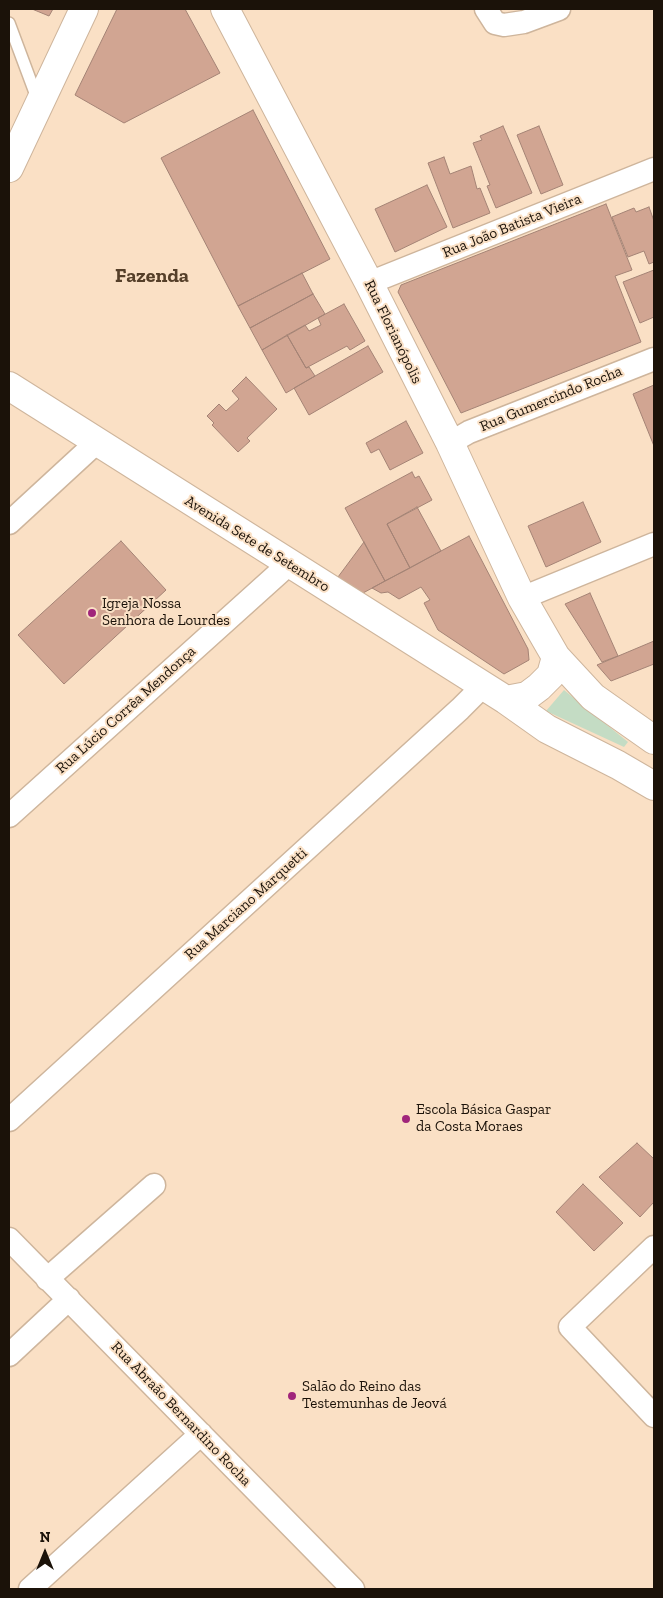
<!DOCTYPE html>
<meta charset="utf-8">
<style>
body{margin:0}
#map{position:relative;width:663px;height:1598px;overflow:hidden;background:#fae0c5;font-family:"Zilla Slab",serif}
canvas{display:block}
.frame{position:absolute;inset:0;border:10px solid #1b1209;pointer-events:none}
.north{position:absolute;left:20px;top:1528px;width:50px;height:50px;-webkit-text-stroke:4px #fae0c5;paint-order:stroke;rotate:0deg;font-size:14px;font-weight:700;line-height:20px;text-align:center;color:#1b1209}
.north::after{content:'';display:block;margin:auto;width:18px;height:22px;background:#1b1209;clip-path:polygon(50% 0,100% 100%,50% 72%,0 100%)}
</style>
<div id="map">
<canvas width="663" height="1598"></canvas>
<div class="frame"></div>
<div class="north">N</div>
</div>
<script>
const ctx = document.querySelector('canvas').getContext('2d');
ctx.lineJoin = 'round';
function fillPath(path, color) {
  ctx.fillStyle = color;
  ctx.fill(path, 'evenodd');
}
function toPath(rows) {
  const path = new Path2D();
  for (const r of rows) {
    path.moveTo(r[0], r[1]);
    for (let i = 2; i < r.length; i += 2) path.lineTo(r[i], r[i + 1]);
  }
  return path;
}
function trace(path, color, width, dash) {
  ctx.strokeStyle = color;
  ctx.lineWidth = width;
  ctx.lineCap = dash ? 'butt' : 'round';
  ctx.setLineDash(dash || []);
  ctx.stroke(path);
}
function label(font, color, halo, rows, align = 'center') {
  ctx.font = font + ' "Zilla Slab",serif';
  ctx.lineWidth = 4;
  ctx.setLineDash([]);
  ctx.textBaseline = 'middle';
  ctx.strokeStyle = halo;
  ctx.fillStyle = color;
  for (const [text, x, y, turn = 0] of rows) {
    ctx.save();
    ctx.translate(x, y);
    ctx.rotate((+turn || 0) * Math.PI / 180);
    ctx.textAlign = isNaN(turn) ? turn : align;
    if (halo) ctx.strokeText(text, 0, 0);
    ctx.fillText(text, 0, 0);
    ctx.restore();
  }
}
fillPath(toPath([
 [564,690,628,742,624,747,546,711]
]), '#c4dcc4');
const building = toPath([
 [32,9,53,9,49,16,32,9],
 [117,9,185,9,220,73,124,123,75,95,117,9],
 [253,110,330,259,238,306,161,158,253,110],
 [503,126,532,193,496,208,487,186,490,185,473,143,482,140,480,136,503,126],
 [539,126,563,185,541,194,517,135,539,126],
 [444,157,450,174,471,166,477,189,480,188,490,213,453,228,428,163,444,157],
 [427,185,447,227,395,252,375,209,427,185],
 [606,204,632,270,615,276,641,342,461,413,398,292,401,285,606,204],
 [649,207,654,221,654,262,649,264,644,251,628,257,612,217,634,208,636,212,649,207],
 [654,270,654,317,640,323,623,282,654,270],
 [302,273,313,294,250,328,238,306,302,273],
 [313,294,325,314,262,350,250,328,313,294],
 [344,304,365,341,350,350,347,346,306,368,287,335,305,325,309,331,321,325,318,318,344,304],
 [287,335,306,368,309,367,315,376,286,393,262,350,287,335],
 [368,346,383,372,309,415,294,388,368,346],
 [246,377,277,409,247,438,250,441,238,452,212,425,214,423,207,416,219,404,226,411,239,399,232,391,246,377],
 [654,385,654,446,633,394,654,385],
 [406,421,423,453,390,470,379,449,371,453,366,443,406,421],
 [412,472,415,478,419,476,432,500,387,524,410,568,385,581,345,508,412,472],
 [583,502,601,542,546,567,528,526,583,502],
 [417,507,441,551,410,568,387,524,417,507],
 [469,536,528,649,529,660,504,674,438,630,424,603,430,600,421,587,399,599,388,592,381,593,372,588,469,536],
 [121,541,166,590,64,684,18,635,121,541],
 [364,542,385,581,363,593,338,577,364,542],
 [590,593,618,656,602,662,565,604,590,593],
 [654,641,654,664,611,681,597,665,654,641],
 [637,1143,654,1159,654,1202,640,1217,599,1177,637,1143],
 [583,1184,623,1223,594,1251,556,1212,583,1184]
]);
fillPath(building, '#d1a592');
trace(building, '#a48375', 1);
const lane = toPath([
 [9,23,37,98]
]);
const street = toPath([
 [486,9,495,23,504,25,524,22,559,9],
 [369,283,654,169],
 [450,443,469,432,654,359],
 [9,523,97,442],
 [522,598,654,544],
 [9,816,289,564],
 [9,1120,460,709,483,686],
 [9,1239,353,1589],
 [654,1247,570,1327,654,1416],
 [47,1279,154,1185],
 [9,1355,69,1299],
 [30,1589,201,1434]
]);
const secondary = toPath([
 [9,168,84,9]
]);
const primary = toPath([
 [225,9,369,283,450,443,522,598,556,657,593,697,654,740],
 [9,386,506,700,547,729,618,765,654,786],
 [506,700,527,696,539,687,551,675,556,657]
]);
trace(lane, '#ceb59c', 14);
trace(street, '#ceb59c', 25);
trace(secondary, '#ceb59c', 30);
trace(primary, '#ceb59c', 30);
trace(lane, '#fff', 11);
trace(street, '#fff', 22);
trace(secondary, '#fff', 28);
trace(primary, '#fff', 28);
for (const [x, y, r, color] of [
 [92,613,5,"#a0257b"],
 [406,1119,5,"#a0257b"],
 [292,1396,5,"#a0257b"]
]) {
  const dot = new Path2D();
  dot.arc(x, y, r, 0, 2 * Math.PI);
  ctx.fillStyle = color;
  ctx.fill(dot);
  trace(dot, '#fae0c5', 2);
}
label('15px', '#1b1209', '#fae0c5', [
 ["Rua João Batista Vieira",512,226,-22],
 ["Rua Florianópolis",393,332,64],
 ["Rua Gumercindo Rocha",551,399,-22],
 ["Avenida Sete de Setembro",257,544,32],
 ["Rua Lúcio Corrêa Mendonça",126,710,-42],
 ["Rua Marciano Marquetti",246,904,-42],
 ["Rua Abraão Bernardino Rocha",181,1414,46]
]);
label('15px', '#1b1209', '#fae0c5', [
 ["Igreja Nossa",102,604],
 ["Senhora de Lourdes",102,621],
 ["Escola Básica Gaspar",416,1110],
 ["da Costa Moraes",416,1127],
 ["Salão do Reino das",302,1387],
 ["Testemunhas de Jeová",302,1404]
], 'left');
label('bold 20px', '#553f29', '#fae0c5', [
 ["Fazenda",152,276]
]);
</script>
